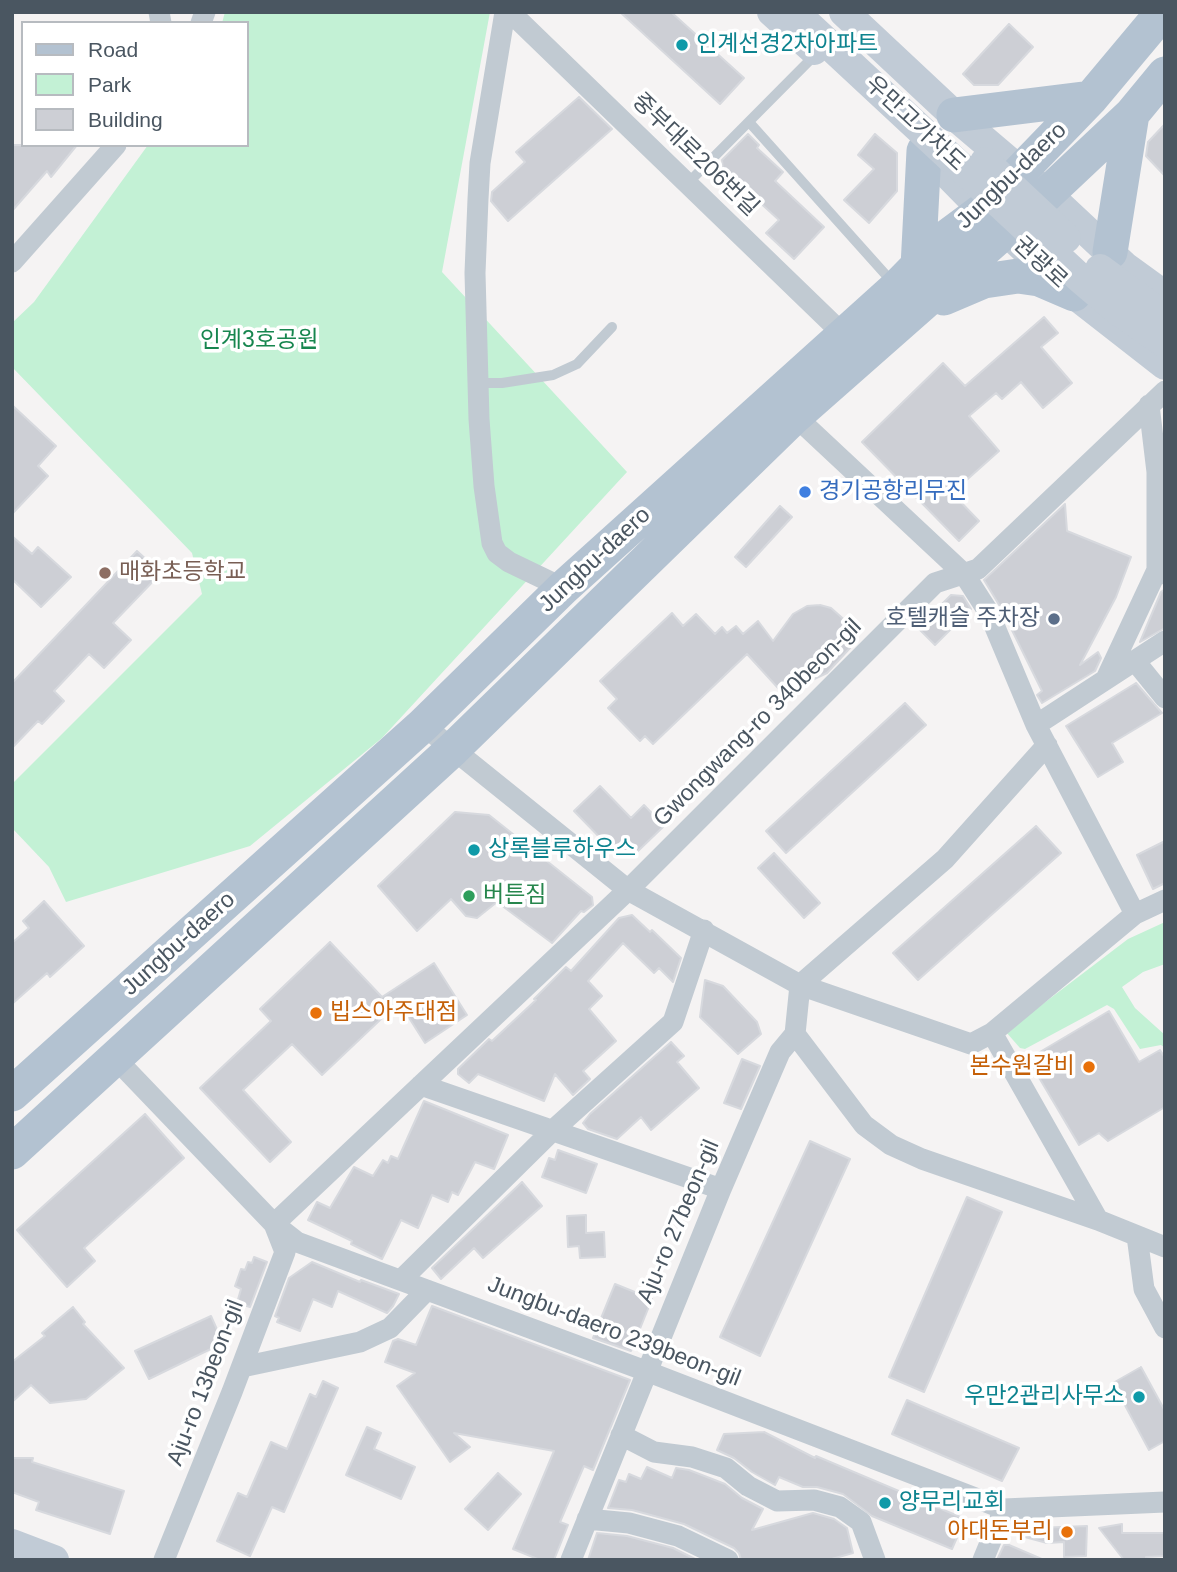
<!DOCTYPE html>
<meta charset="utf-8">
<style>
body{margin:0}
#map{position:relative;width:1177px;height:1572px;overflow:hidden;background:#f5f3f3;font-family:Helvetica,sans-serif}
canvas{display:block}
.frame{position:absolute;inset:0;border:14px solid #4a5661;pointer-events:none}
.legend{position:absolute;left:21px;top:21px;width:228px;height:126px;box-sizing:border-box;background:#fff;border:2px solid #b7bbc0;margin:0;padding:9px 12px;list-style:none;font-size:21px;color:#4a5661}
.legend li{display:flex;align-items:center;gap:14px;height:35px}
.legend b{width:35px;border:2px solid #b7bbc0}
</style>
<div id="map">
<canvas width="1177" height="1572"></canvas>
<div class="frame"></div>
<ul class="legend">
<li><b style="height:9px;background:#b3c2d1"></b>Road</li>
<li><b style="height:19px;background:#c3f1d5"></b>Park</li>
<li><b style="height:19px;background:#cdcfd5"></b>Building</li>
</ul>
</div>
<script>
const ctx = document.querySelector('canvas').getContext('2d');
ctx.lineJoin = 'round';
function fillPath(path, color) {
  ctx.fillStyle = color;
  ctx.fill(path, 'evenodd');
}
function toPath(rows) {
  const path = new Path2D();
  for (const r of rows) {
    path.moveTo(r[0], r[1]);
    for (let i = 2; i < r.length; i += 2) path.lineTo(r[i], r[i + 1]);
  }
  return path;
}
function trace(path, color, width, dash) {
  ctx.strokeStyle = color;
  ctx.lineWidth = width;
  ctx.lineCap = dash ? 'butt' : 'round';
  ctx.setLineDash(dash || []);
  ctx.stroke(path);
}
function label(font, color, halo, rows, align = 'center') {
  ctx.font = font + ' Helvetica,"Noto Sans KR",sans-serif';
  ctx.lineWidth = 7;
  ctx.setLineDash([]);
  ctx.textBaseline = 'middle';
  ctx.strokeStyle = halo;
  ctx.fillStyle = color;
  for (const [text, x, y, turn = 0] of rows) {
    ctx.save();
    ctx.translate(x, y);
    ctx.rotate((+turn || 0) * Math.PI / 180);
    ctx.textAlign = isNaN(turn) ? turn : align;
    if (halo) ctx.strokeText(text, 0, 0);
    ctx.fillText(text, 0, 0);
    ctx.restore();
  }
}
fillPath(toPath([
 [225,12,490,12,442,272,627,472,382,738,250,846,66,902,49,867,12,828,12,784,202,594,192,553,12,367,12,323,34,302,148,145,247,145,247,23,222,23],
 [1165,922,1165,964,1143,972,1122,987,1135,1008,1165,1035,1165,1048,1161,1045,1140,1049,1114,1009,1107,1005,1025,1049,1020,1048,1006,1032,1128,939]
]), '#c3f1d5');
const building = toPath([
 [620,12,671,12,744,78,720,104,620,12],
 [1009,24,1033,47,998,85,974,85,963,74,1009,24],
 [579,97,612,129,508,221,491,201,492,192,525,162,516,152,579,97],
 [1165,124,1165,176,1146,156,1148,142,1165,124],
 [748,134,759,145,757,148,783,172,775,181,824,227,794,259,766,233,779,220,723,169,722,160,748,134],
 [875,134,897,153,897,191,869,223,844,200,874,169,858,155,875,134],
 [12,145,77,145,51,177,47,171,12,211,12,145],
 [1044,317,1058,333,1041,347,1072,383,1043,408,1021,382,1002,399,996,393,969,416,999,451,952,493,979,521,959,541,862,442,943,363,965,386,1044,317],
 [12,405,56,446,38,466,48,476,12,514,12,405],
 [1065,504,1067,531,1131,557,1116,597,1080,665,1098,652,1101,658,1095,671,1042,703,1037,695,1042,691,1001,608,984,580,1065,504],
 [780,506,792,517,746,567,735,557,780,506],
 [12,536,32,554,38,547,71,577,41,607,12,579,12,536],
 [137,551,161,573,113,623,131,640,104,668,89,654,54,691,64,701,42,724,38,721,12,748,12,683,137,551],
 [1165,589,1165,628,1140,642,1161,592,1165,589],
 [951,595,963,596,971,609,935,645,918,628,951,595],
 [820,605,831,608,848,623,852,635,850,648,827,673,810,681,788,699,747,654,653,744,645,736,640,741,608,708,617,699,600,681,672,613,683,626,696,614,715,634,722,627,727,633,736,626,743,634,758,621,773,641,793,614,807,606,820,605],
 [1136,683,1162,713,1112,743,1123,762,1098,777,1066,726,1136,683],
 [905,703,926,725,786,853,766,831,905,703],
 [600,786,631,818,644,805,664,826,638,851,611,849,574,811,600,786],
 [455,812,489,815,592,897,593,905,584,912,581,911,552,943,497,902,477,918,466,916,451,899,417,931,378,886,455,812],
 [1036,826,1061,853,918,980,893,953,1036,826],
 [1165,841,1165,883,1153,889,1137,855,1165,841],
 [774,853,820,903,804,918,758,868,774,853],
 [44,901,84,946,50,977,47,973,12,1004,12,943,29,928,23,921,44,901],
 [632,915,650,932,652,930,681,958,673,982,659,968,654,973,623,943,588,981,602,996,589,1009,616,1041,583,1071,590,1079,573,1095,555,1074,544,1101,478,1074,469,1083,458,1074,458,1069,489,1039,492,1041,536,1000,534,999,566,967,571,971,619,918,632,915],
 [330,942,382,997,434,963,467,1015,425,1043,399,1002,322,1075,292,1044,243,1090,291,1142,270,1162,200,1088,271,1021,260,1009,330,942],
 [705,980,723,986,757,1022,761,1034,738,1054,700,1017,705,980],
 [1109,1011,1139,1062,1160,1050,1165,1058,1165,1107,1108,1141,1099,1133,1079,1145,1028,1059,1109,1011],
 [671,1042,684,1056,677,1062,699,1088,651,1130,641,1117,617,1139,588,1129,583,1123,590,1114,671,1042],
 [742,1059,760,1066,741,1109,724,1103,742,1059],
 [424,1101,508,1135,494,1169,475,1162,458,1195,452,1192,448,1202,432,1195,418,1228,401,1220,382,1259,351,1244,352,1241,308,1220,317,1202,330,1208,354,1167,373,1176,383,1160,388,1163,391,1156,398,1159,424,1101],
 [145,1114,184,1158,84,1248,95,1261,67,1287,17,1230,145,1114],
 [810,1141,850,1159,760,1356,720,1337,810,1141],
 [558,1150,597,1164,586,1193,542,1177,549,1158,555,1160,558,1150],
 [522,1182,542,1206,483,1258,474,1248,441,1279,432,1268,522,1182],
 [967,1197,1002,1212,924,1392,889,1377,967,1197],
 [586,1215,586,1233,604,1232,605,1257,580,1258,579,1246,568,1247,567,1216,586,1215],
 [254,1257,267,1262,250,1307,237,1303,241,1289,235,1286,241,1269,245,1270,248,1262,252,1263,254,1257],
 [312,1262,360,1282,361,1280,399,1294,393,1306,387,1313,338,1291,332,1307,313,1299,300,1331,277,1322,279,1318,275,1316,289,1278,312,1262],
 [615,1284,652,1299,631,1351,593,1338,615,1284],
 [432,1306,630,1380,593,1470,584,1466,560,1522,568,1525,554,1560,540,1560,513,1549,554,1451,454,1433,470,1447,450,1462,397,1386,415,1373,385,1362,393,1341,398,1339,416,1345,432,1306],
 [73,1307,85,1322,83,1324,124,1368,86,1399,50,1403,31,1385,12,1402,12,1362,45,1336,42,1333,73,1307],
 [211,1316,223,1343,149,1379,135,1351,211,1316],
 [1141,1367,1165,1411,1165,1441,1149,1450,1113,1383,1141,1367],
 [323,1381,338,1388,284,1512,272,1507,250,1556,217,1541,238,1493,247,1497,271,1442,287,1449,310,1394,316,1397,323,1381],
 [907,1400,1019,1448,1002,1481,892,1434,907,1400],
 [367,1427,381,1433,374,1449,415,1467,401,1499,346,1475,367,1427],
 [764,1432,815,1458,816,1456,965,1519,952,1549,872,1516,843,1494,817,1487,803,1487,779,1477,775,1485,752,1472,734,1458,717,1450,724,1434,764,1432],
 [12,1458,33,1458,32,1462,124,1491,110,1534,36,1510,39,1502,12,1492,12,1458],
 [647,1467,672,1478,676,1468,689,1470,725,1484,742,1498,763,1509,752,1530,813,1513,834,1519,847,1528,853,1553,828,1560,741,1560,739,1553,734,1548,684,1524,632,1510,608,1508,619,1480,626,1482,629,1474,641,1479,647,1467],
 [498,1473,521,1494,488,1530,465,1509,498,1473],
 [1122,1524,1122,1533,1165,1533,1165,1556,1146,1557,1146,1560,1124,1560,1099,1528,1122,1524],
 [1087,1526,1086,1556,1064,1557,1064,1542,1047,1543,1010,1533,1011,1529,1087,1526],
 [597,1533,627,1536,673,1548,697,1560,588,1560,597,1533],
 [1004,1545,1009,1545,1044,1560,997,1560,1004,1545]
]);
fillPath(building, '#cdcfd5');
trace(building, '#d7d9de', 2);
trace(toPath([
 [749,122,894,284],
 [687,184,816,54],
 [478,383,502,383,553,375,577,364,612,327]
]), '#c1cad2', 10);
trace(toPath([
 [159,12,161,23],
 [505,12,480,163,478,199,475,273,479,419,484,486,492,543,497,553,509,562,563,588],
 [510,12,844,335],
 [201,23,205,12],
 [12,262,116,145],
 [1149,405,1157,472,1157,570,1165,574],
 [795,416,964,574,989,613,1036,725,1135,914],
 [1135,661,1165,698],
 [1106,679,1157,570],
 [423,725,628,890,800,985,971,1044,992,1033,1098,1220,1165,1247],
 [1036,725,1165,641],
 [992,1033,1135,914,1165,900],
 [795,1034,864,1125,891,1145,922,1159,1098,1220],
 [114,1057,274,1224,297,1242,646,1371,1004,1509,1165,1502],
 [421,1085,721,1189],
 [1137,1236,1144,1289,1165,1328],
 [401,1280,552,1131,673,1022,704,930],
 [242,1367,360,1342,390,1328,427,1290],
 [621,1435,654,1452,692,1457,726,1468,748,1486,777,1501,814,1500,840,1507,861,1522,875,1560],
 [587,1519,629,1523,678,1536,728,1560],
 [164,1560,232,1392,285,1252,274,1224,628,890,935,583,978,569,1165,391],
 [571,1560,721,1189,780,1052,795,1034,800,985,945,859,1047,745],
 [983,1560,1004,1509]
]), '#c1cad2', 21);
trace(toPath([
 [772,12,814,50],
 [844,12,954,115,1047,194,1125,267,1165,296],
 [928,154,983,210,1074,294,1165,365],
 [12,1544,54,1560]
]), '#c1cbd6', 30);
trace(toPath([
 [954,115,1091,98],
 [1110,252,1132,114],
 [918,267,924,151],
 [944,298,984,281,1018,276,1039,279,1074,294],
 [12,1094,423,725,563,588,897,287,944,239,983,210,1091,98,1163,12],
 [12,1152,453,749,795,416,1047,194,1132,114,1165,74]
]), '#b3c2d1', 35);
trace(toPath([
 [794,12,1081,279,1120,312,1165,343],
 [985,162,1066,238],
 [1100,269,1165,317]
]), '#c1cbd6', 30);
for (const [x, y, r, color] of [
 [682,45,7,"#0f9aa8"],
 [805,492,7,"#3f7fe0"],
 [105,573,7,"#8d6e63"],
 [1054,619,7,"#5c6f8a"],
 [474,850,7,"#0f9aa8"],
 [469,896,7,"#2e9e5b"],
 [316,1013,7,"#e8710a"],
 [1089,1067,7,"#e8710a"],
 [1139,1397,7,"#0f9aa8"],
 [885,1503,7,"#0f9aa8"],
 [1067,1532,7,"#e8710a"]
]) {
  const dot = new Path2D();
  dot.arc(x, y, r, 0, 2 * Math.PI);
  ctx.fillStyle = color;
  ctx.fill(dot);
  trace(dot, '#fff', 2.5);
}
label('23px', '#0d838f', '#fff', [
 ["인계선경2차아파트",696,45],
 ["상록블루하우스",488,850],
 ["우만2관리사무소",1125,1397,"right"],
 ["양무리교회",899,1503]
], 'left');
label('23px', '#4a5661', '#fff', [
 ["우만고가차도",915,124,43],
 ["중부대로206번길",695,155,44],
 ["Jungbu-daero",1012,176,-44],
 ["권광로",1040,263,43],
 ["Jungbu-daero",595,560,-43],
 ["Gwongwang-ro 340beon-gil",758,723,-45],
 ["Jungbu-daero",179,944,-42],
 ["Aju-ro 27beon-gil",679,1222,-67],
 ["Jungbu-daero 239beon-gil",614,1332,21],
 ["Aju-ro 13beon-gil",206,1383,-69]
]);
label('23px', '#17864f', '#fff', [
 ["인계3호공원",259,341]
]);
label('23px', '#366cbe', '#fff', [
 ["경기공항리무진",819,492]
], 'left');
label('23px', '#785e54', '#fff', [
 ["매화초등학교",119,573]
], 'left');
label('23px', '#4e5e75', '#fff', [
 ["호텔캐슬 주차장",1040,619]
], 'right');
label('23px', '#27864d', '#fff', [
 ["버튼짐",483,896]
], 'left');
label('23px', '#c56008', '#fff', [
 ["빕스아주대점",330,1013,"left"],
 ["본수원갈비",1075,1067],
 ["아대돈부리",1053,1532]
], 'right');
</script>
